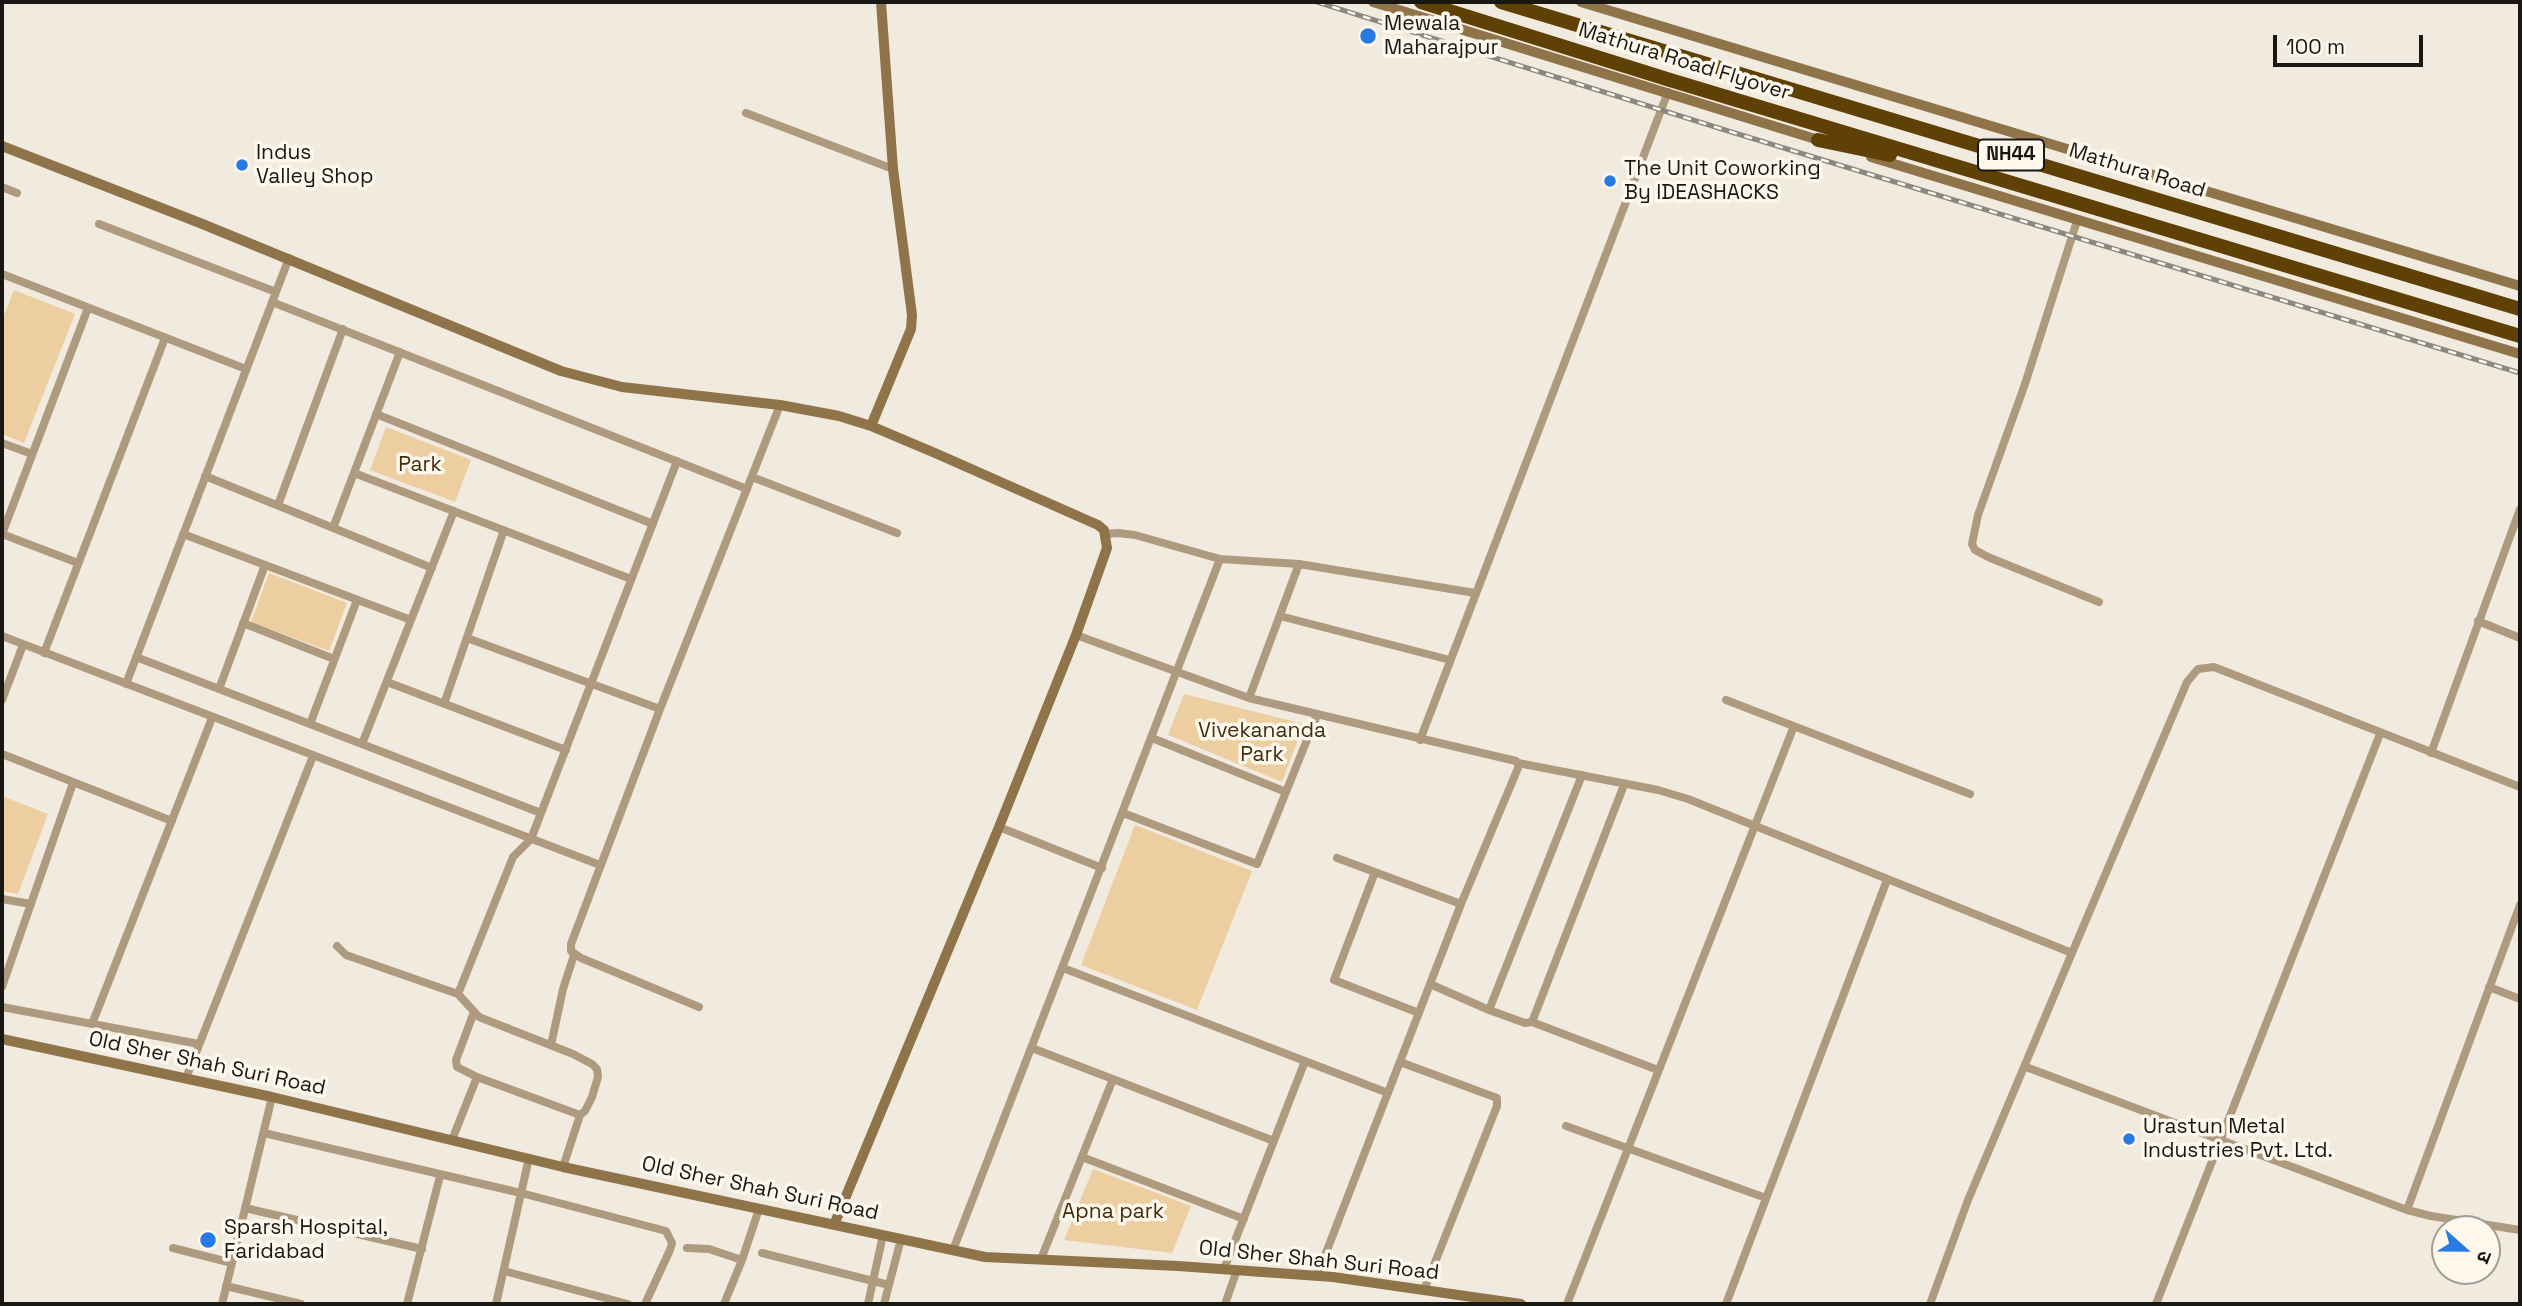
<!DOCTYPE html>
<meta charset="utf-8">
<style>
body{margin:0}
#map{position:relative;width:2522px;height:1306px;overflow:hidden;background:#f1eadf;font-family:"Space Grotesk","Noto Sans Devanagari",sans-serif}
canvas{display:block}
.frame{position:absolute;inset:0;border:4px solid #191713;pointer-events:none}
.north{position:absolute;left:2431px;top:1215px;width:70px;height:70px;box-sizing:border-box;background:#fef7ec;border:2px solid #a29d95;border-radius:50%;rotate:111deg;font-size:19px;font-weight:700;line-height:28px;text-align:center;color:#191713}
.north::after{content:'';display:block;margin:auto;width:24px;height:32px;background:#287ae5;clip-path:polygon(50% 0,100% 100%,50% 72%,0 100%)}
.scale{position:absolute;left:2273px;top:35px;width:150px;height:32px;box-sizing:border-box;border:4px solid #191713;border-top:0;padding-left:9px;font-size:21px;line-height:24px;white-space:nowrap;color:#191713;-webkit-text-stroke:5px #fef7ec;paint-order:stroke}
</style>
<div id="map">
<canvas width="2522" height="1306"></canvas>
<div class="frame"></div>
<div class="north">उ</div>
<div class="scale">100 m</div>
</div>
<script>
const ctx = document.querySelector('canvas').getContext('2d');
ctx.lineJoin = 'round';
function fillPath(path, color) {
  ctx.fillStyle = color;
  ctx.fill(path, 'evenodd');
}
function toPath(rows) {
  const path = new Path2D();
  for (const r of rows) {
    path.moveTo(r[0], r[1]);
    for (let i = 2; i < r.length; i += 2) path.lineTo(r[i], r[i + 1]);
  }
  return path;
}
function trace(path, color, width, dash) {
  ctx.strokeStyle = color;
  ctx.lineWidth = width;
  ctx.lineCap = dash ? 'butt' : 'round';
  ctx.setLineDash(dash || []);
  ctx.stroke(path);
}
function label(font, color, halo, rows, align = 'center') {
  ctx.font = font + ' "Space Grotesk",sans-serif';
  ctx.lineWidth = 7;
  ctx.setLineDash([]);
  ctx.textBaseline = 'middle';
  ctx.strokeStyle = halo;
  ctx.fillStyle = color;
  for (const [text, x, y, turn = 0] of rows) {
    ctx.save();
    ctx.translate(x, y);
    ctx.rotate((+turn || 0) * Math.PI / 180);
    ctx.textAlign = isNaN(turn) ? turn : align;
    if (halo) ctx.strokeText(text, 0, 0);
    ctx.fillText(text, 0, 0);
    ctx.restore();
  }
}
fillPath(toPath([
 [14,290,75,314,24,443,2,434,2,320],
 [386,427,471,460,455,502,370,470],
 [269,573,347,603,329,651,251,622],
 [1184,694,1304,724,1282,782,1168,735],
 [2,796,48,814,18,894,2,891],
 [1135,825,1252,871,1197,1010,1081,965],
 [1093,1169,1191,1206,1172,1253,1064,1240]
]), '#edcea1');
trace(toPath([
 [746,113,893,169],
 [2,187,17,193],
 [2077,221,2025,384,1978,515,1972,544,1975,550,1988,557,2099,602],
 [99,224,276,292],
 [2,274,246,369],
 [272,302,747,489],
 [376,414,653,524],
 [2,443,32,454],
 [354,473,631,579],
 [205,476,432,568],
 [752,477,897,533],
 [278,505,343,329],
 [333,528,400,352],
 [2,534,88,308],
 [2,534,78,563],
 [183,534,411,620],
 [1106,534,1118,533,1135,535,1220,559,1299,564,1475,593],
 [1280,616,1450,660],
 [2478,621,2520,638],
 [243,623,334,659],
 [1076,635,1249,698,1516,761,1518,763,1518,768,1461,904,1317,1276],
 [2,636,600,865],
 [467,638,660,709],
 [44,653,165,338],
 [136,657,541,813],
 [387,682,566,750],
 [126,684,289,258],
 [219,689,265,565],
 [1249,698,1299,564],
 [2,700,23,645],
 [1726,700,1970,794],
 [444,704,504,530],
 [310,724,357,600],
 [1152,738,1286,792],
 [1420,740,1668,92],
 [362,744,454,511],
 [2431,753,2520,509],
 [2,754,172,821],
 [1518,763,1658,790,1688,799,2072,953],
 [1123,813,1257,864,1317,715],
 [999,827,1102,868],
 [1337,858,1461,904],
 [1375,872,1334,980,1419,1013],
 [2,899,31,904],
 [337,946,346,955,458,994,479,1017,573,1054,592,1064,597,1069,598,1077,592,1097,585,1111,580,1115,477,1077,457,1067,456,1060,474,1012],
 [1063,968,1388,1093],
 [1430,984,1489,1010,1525,1023,1532,1022,1658,1070],
 [2,987,73,783],
 [2489,987,2520,999],
 [458,994,513,857,531,839,677,461],
 [2,1007,199,1044],
 [699,1007,581,958,571,951,571,944,660,709,780,405],
 [1489,1010,1582,775],
 [1532,1022,1624,785],
 [92,1024,212,718],
 [551,1045,563,989,574,955],
 [1032,1048,1274,1141],
 [1400,1062,1497,1098,1497,1106,1424,1290],
 [2026,1067,2407,1210,2431,1216,2520,1230],
 [186,1078,313,756],
 [1566,1126,1766,1198],
 [264,1133,521,1193,666,1231,672,1243,670,1250,645,1304],
 [452,1140,477,1077],
 [1082,1157,1244,1219],
 [563,1167,580,1115],
 [245,1208,422,1249],
 [2407,1210,2520,905],
 [173,1248,232,1263],
 [687,1248,709,1249,742,1260],
 [953,1250,1220,559],
 [762,1253,889,1285],
 [1041,1259,1113,1079],
 [1224,1269,1305,1061],
 [504,1271,628,1304],
 [226,1286,301,1304],
 [222,1304,272,1097],
 [407,1304,440,1176],
 [496,1304,529,1158],
 [724,1304,742,1260,759,1209],
 [868,1304,883,1235],
 [884,1304,901,1239],
 [1225,1304,1237,1270],
 [1567,1304,1794,726],
 [1726,1304,1887,880],
 [1930,1304,1968,1200,2072,953,2187,682,2198,669,2214,667,2520,787],
 [2156,1304,2380,734]
]), '#ae9a7e', 8);
trace(toPath([
 [1373,2,1825,142],
 [1581,2,2520,286],
 [2,146,200,223,561,371,622,387,780,405,839,416,871,426,935,453,1098,525,1104,530,1107,548,1076,635,999,827,834,1225],
 [1871,157,2520,354],
 [871,426,911,329,912,315,893,169,881,2],
 [2,1039,272,1097,563,1167,985,1257,1178,1266,1333,1277,1521,1304]
]), '#8f7349', 10);
trace(toPath([
 [1421,2,1670,80,2520,336],
 [1501,2,2520,309],
 [1818,140,1890,155]
]), '#604105', 14);
const rail = toPath([
 [1317,2,1725,130,2520,373]
]);
trace(rail, '#8c877f', 5);
trace(rail, '#fef7ec', 2.5, [8]);
for (const [x, y, r, color] of [
 [1368,36,9,"#287ae5"],
 [242,165,7,"#287ae5"],
 [1610,181,7,"#287ae5"],
 [2129,1139,7,"#287ae5"],
 [208,1240,9,"#287ae5"]
]) {
  const dot = new Path2D();
  dot.arc(x, y, r, 0, 2 * Math.PI);
  ctx.fillStyle = color;
  ctx.fill(dot);
  trace(dot, '#fef7ec', 2.5);
}
for (const [x, y, w] of [
 [2011,155,66]
]) {
  const box = new Path2D();
  box.roundRect(x - w / 2, y - 15.5, w, 31, 5);
  ctx.fillStyle = '#fef7ec';
  ctx.fill(box);
  trace(box, '#191713', 2);
}
label('bold 19px', '#191713', null, [
 ["NH44",2011,155]
]);
label('21px', '#191713', '#fef7ec', [
 ["Mewala",1384,24],
 ["Maharajpur",1384,48],
 ["Indus",256,153],
 ["Valley Shop",256,177],
 ["The Unit Coworking",1624,169],
 ["By IDEASHACKS",1624,193],
 ["Urastun Metal",2143,1127],
 ["Industries Pvt. Ltd.",2143,1151],
 ["Sparsh Hospital,",224,1228],
 ["Faridabad",224,1252]
], 'left');
label('21px', '#191713', '#fef7ec', [
 ["Mathura Road Flyover",1684,62,17],
 ["Mathura Road",2137,171,17],
 ["Old Sher Shah Suri Road",207,1064,12],
 ["Old Sher Shah Suri Road",760,1189,12],
 ["Old Sher Shah Suri Road",1319,1261,6]
]);
label('21px', '#402d0f', '#fef7ec', [
 ["Park",420,465],
 ["Vivekananda",1262,731],
 ["Park",1262,755],
 ["Apna park",1113,1212]
]);
</script>
